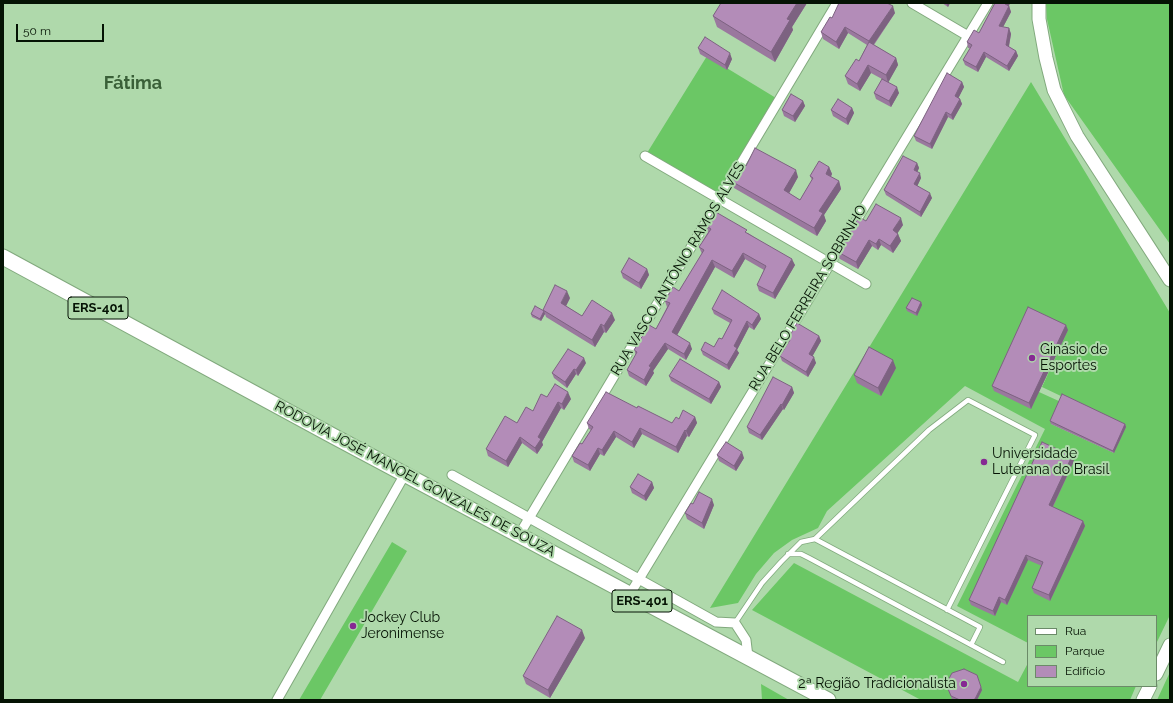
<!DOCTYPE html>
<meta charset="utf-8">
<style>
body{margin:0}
#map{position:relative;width:1173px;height:703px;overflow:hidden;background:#afd9ab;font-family:Raleway,sans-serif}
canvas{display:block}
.frame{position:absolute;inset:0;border:4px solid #051304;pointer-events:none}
.legend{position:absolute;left:1027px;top:615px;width:130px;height:72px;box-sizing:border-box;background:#afd9ab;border:1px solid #6b8a68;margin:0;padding:5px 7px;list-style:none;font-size:12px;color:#051304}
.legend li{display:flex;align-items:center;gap:8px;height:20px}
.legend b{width:20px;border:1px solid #6b8a68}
.scale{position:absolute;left:16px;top:24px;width:88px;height:18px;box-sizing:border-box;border:2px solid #051304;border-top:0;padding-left:5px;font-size:12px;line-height:14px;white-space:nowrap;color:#051304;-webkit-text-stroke:3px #afd9ab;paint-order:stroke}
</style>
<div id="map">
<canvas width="1173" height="703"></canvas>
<div class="frame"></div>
<ul class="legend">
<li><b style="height:5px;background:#fff"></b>Rua</li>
<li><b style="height:11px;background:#6bc765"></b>Parque</li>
<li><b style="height:11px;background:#b38cb8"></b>Edifício</li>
</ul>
<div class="scale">50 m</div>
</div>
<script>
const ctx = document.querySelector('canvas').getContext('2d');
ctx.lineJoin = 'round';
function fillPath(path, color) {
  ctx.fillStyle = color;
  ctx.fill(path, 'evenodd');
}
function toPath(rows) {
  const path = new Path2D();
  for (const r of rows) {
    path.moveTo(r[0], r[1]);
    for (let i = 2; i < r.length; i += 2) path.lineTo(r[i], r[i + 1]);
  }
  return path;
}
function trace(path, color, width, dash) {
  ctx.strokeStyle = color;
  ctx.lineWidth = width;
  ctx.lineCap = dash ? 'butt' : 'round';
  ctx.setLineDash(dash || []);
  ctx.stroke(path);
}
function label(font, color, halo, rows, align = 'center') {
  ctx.font = font + ' Raleway,sans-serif';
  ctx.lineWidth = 4;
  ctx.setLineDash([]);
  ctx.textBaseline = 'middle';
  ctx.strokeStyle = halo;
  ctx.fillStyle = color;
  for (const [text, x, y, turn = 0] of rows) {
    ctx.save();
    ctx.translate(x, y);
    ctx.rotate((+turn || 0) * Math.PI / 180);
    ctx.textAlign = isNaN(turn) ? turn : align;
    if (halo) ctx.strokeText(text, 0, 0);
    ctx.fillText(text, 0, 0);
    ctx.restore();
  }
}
fillPath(toPath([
 [1046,3,1170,3,1170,244,1064,95,1047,19],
 [707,56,776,98,718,194,647,153],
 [1031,82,1170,313,1170,615,1156,644,1156,616,1028,616,1028,643,957,606,1045,429,965,386,827,511,818,528,792,540,774,553,756,574,738,603,710,608],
 [1068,330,1042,387,1063,397,1114,453,1051,424,1061,402,1039,392],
 [392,542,407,551,320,700,299,700],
 [794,563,1018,682,1028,663,1028,686,1136,686,1130,700,921,700,752,610],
 [1170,672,1170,700,1157,700],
 [761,684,789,700,762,700]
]), '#6bc765');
const service = toPath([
 [815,539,929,430,968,400,1035,435,947,610],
 [788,554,801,554,809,558,1003,662],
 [735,623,762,583,781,562,801,542,815,539,980,627,971,645]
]);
const minor = toPath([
 [912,3,968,36],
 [645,156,866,284],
 [452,475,716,622,735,623,746,640,748,657],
 [519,535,837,3],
 [630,594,988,3],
 [277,700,405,474]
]);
const secondary = toPath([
 [1039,3,1039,19,1046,58,1054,90,1077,136,1170,280],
 [1156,674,1170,645],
 [1143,700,1150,686]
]);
const primary = toPath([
 [3,257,333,436,828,700]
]);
trace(service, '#81a97d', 6);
trace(minor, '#81a97d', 11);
trace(secondary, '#81a97d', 15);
trace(primary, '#81a97d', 17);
trace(service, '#fff', 4.5);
trace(minor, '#fff', 9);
trace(secondary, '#fff', 13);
trace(primary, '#fff', 15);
fillPath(toPath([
 [721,3,807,3,792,27,793,30,775,62,717,27,713,16],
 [942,3,950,3,948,7],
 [995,3,1010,3,1009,6,1011,12,1003,27,1009,28,1011,34,1009,47,1016,51,1018,56,1009,71,986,57,978,72,965,65,963,60,970,48,968,48,967,42,979,33],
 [895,13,874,45,896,58,898,65,888,82,899,93,891,107,876,99,874,93,882,79,871,73,860,91,848,84,845,76,859,61,867,45,848,33,839,49,823,39,821,32,832,18],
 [698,48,732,59,727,70,700,54],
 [962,82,964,87,958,98,960,99,962,104,953,120,948,117,932,149,916,141,914,136],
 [803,101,805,106,795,122,784,116,782,110],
 [852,108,854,113,848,125,833,116,831,110],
 [917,163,919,168,917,172,921,178,917,186,932,198,921,217,886,195,884,190],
 [746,166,798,177,789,193,800,200,812,180,810,176,829,167,832,174,831,177,839,181,841,189,824,215,826,221,817,236,734,188,731,181],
 [866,221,903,225,897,233,898,234,901,241,893,253,881,245,878,250,872,246,858,269,840,259,838,252],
 [705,225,748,233,795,265,775,299,759,291,757,285,764,270,745,259,734,278,715,267,677,335,692,349,686,360,668,349,653,371,654,373,646,386,629,376,627,370,636,355,634,350,656,329,667,307,665,301,679,291,702,254,699,247,708,232,707,232],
 [647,269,649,275,641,289,623,278,621,272],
 [570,298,566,306,582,316,615,320,606,333,604,332,595,347,546,317,545,314,541,321,532,317,531,314,544,311,543,310],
 [921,302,922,305,917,316,907,311,906,308],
 [712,309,759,314,761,319,754,330,749,327,737,350,739,353,729,370,703,355,701,350,714,347,722,339,730,323,714,314],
 [1068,330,1031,409,994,391,992,386],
 [819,336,821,341,812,356,816,363,808,377,782,361,780,356,789,341,788,339],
 [586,363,578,376,576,374,567,388,554,378,552,373],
 [896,368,881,396,857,383,854,375],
 [669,376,719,382,721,387,711,404,671,381],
 [792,387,794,393,784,410,783,409,762,440,749,433,747,427],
 [547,397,571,399,564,410,561,408,542,442,543,445,537,454,522,443,508,467,488,456,486,449,517,423,533,411],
 [637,408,672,423,679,419,695,417,697,423,689,437,687,436,678,453,642,434,634,448,616,437,604,456,600,454,590,471,574,462,572,456,582,444,591,430,589,429,587,423],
 [1050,421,1125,424,1126,427,1114,453,1051,424],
 [717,455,744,458,736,471,719,461],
 [1074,461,1053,507,1083,521,1085,526,1050,601,1034,593,1032,588,1042,566,1028,560,1007,605,1001,602,995,616,971,605,969,600],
 [652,482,654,488,646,501,632,493,630,487],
 [714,505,704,529,687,519,685,513],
 [585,638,550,698,526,684,523,676],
 [977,675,982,690,977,700,955,700,952,699,946,684]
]), '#9a789e');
fillPath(toPath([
 [797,3,807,3,792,27,793,30,775,62,771,52,787,19],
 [946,3,950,3,948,7],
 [1005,3,1010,3,1007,9,1005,4],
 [893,6,895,13,871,48,869,41],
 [1009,6,1011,12,1001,31,999,26],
 [845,27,848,33,839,49,836,42],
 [1009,28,1011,34,1008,50,1006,45],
 [1016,51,1018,56,1009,71,1007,66],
 [984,52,986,57,978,72,976,67],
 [730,53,732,59,727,70,725,65],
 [896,58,898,65,888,83,886,75],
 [868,65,871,73,860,91,857,84],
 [962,82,964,87,957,101,955,96],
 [897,87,899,93,891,107,889,101],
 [960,99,962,104,953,120,951,115],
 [803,101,805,106,795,122,793,116],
 [852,108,854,113,848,125,846,119],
 [946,112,948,117,932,149,930,144],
 [917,163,919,168,916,175,914,170],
 [829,167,832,174,828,181,826,174],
 [796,170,798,177,787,197,784,190],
 [920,173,921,178,916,189,914,184],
 [839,181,841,189,824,215,826,221,817,236,814,228,819,211],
 [930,193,932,198,921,217,920,212],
 [901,218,903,225,895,237,893,230],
 [898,234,901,241,893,253,890,246],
 [879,239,881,245,878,250,876,244],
 [869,240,872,246,858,269,856,262],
 [743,253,745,259,734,278,732,271],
 [792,259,795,265,775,299,773,293],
 [712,260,715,267,675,339,672,332],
 [647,269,649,275,641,289,639,283],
 [567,291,570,298,564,310,561,303],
 [921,302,922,305,917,316,916,313],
 [544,311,545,314,541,321,540,319],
 [612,313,615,320,606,333,604,326],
 [759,314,761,319,754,330,752,325],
 [747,321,749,327,737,350,739,353,729,370,727,365,734,346],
 [601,324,604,332,595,347,592,340],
 [1066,325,1068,330,1031,409,1029,403],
 [819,336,821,341,811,359,809,354],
 [665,343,668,349,653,371,654,373,646,386,644,380,649,366],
 [690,343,692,349,686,360,684,354],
 [814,357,816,363,808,377,806,372],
 [584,358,586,363,578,376,576,370],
 [893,360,896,368,881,396,878,388],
 [574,369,576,374,567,388,565,382],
 [719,382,721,387,711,404,709,399],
 [792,387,794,393,784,410,782,405],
 [568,392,571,399,564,410,562,404],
 [558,402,561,408,542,442,543,445,537,454,535,448,538,437],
 [781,404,783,409,762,440,760,435],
 [695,417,697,423,689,437,686,431],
 [1125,424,1126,427,1114,453,1113,451],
 [640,428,642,434,634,448,632,442],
 [685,430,687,436,678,453,676,447],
 [614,431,616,437,604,456,602,450],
 [520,437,522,443,508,467,506,461],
 [598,448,600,454,590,471,588,465],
 [742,452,744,458,736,471,734,466],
 [1072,456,1074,461,1051,510,1049,505],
 [652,482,654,488,646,501,644,496],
 [712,499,714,505,704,529,702,523],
 [1083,521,1085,526,1050,601,1049,595],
 [1026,555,1028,560,1007,605,1005,600],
 [999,597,1001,602,995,616,993,611],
 [582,630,585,638,550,698,548,690],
 [981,687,982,690,977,700,976,700,975,699]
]), '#7d6281');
const building = toPath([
 [721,3,797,3,787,19,790,20,771,52,713,16,721,3],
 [839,3,887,3,893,6,869,41,845,27,836,42,821,32,830,17,832,18,839,3],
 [995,3,1005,3,1005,4,1009,6,999,26,1009,28,1006,45,1016,51,1007,66,984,52,976,67,963,60,972,45,967,42,974,30,979,33,995,3],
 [705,37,730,53,725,65,698,48,705,37],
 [869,42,896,58,886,75,868,65,857,84,845,76,856,59,859,61,869,42],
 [947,73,962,82,955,96,960,99,951,115,946,112,930,144,914,136,947,73],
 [882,79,897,87,889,101,874,93,882,79],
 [791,94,803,101,793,116,782,110,791,94],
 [838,99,852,108,846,119,831,110,838,99],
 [755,148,796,170,784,190,800,200,813,178,810,176,819,161,829,167,826,174,839,181,819,211,823,213,814,228,731,181,741,163,746,166,755,148],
 [903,156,917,163,914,170,920,173,914,184,930,193,920,212,884,190,903,156],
 [876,204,901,218,893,230,898,234,890,246,879,239,876,244,869,240,856,262,838,252,859,217,866,221,876,204],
 [714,211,747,230,745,232,792,259,773,293,757,285,766,266,743,253,732,271,712,260,672,332,690,343,684,354,665,343,649,366,651,367,644,380,627,370,637,352,634,350,649,325,656,329,670,303,665,301,673,287,679,291,704,250,699,247,711,229,705,225,714,211],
 [629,258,647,269,639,283,621,272,629,258],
 [555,285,567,291,561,303,582,316,592,300,612,313,604,326,601,324,592,340,543,310,555,285],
 [722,290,759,314,752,325,747,321,734,346,737,348,727,365,701,350,705,342,714,347,719,338,722,339,732,320,712,309,722,290],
 [912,298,921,302,916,313,906,308,912,298],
 [535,306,544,311,540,319,531,314,535,306],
 [1028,307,1066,325,1029,403,992,386,1028,307],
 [797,323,819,336,809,354,814,357,806,372,780,356,790,340,788,339,797,323],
 [869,347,893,360,878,388,854,375,869,347],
 [568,349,584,358,576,370,574,369,565,382,552,373,568,349],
 [680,359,719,382,709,399,669,376,680,359],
 [773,377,792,387,782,405,781,404,760,435,747,427,773,377],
 [555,384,568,392,562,404,558,402,538,437,541,439,535,448,520,437,506,461,486,449,505,416,517,423,526,407,533,411,541,394,547,397,555,384],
 [606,392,637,408,638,406,672,423,676,417,679,419,683,410,695,417,686,431,685,430,676,447,640,428,632,442,614,431,602,450,598,448,588,465,572,456,580,443,582,444,593,427,587,423,606,392],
 [1062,394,1125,424,1113,451,1050,421,1062,394],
 [726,442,742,452,734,466,717,455,726,442],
 [1042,442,1072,456,1049,505,1083,521,1049,595,1032,588,1043,562,1026,555,1005,600,999,597,993,611,969,600,1042,442],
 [638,474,652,482,644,496,630,487,638,474],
 [699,492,712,499,702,523,685,513,691,503,693,504,699,492],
 [557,616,582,630,548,690,523,676,557,616],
 [964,669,977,675,981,687,975,699,973,700,960,700,951,696,946,684,952,673,964,669]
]);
fillPath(building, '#b38cb8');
trace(building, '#7d6281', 1);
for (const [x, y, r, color] of [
 [1032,358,4,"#862993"],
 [984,462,4,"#862993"],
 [353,626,4,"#862993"],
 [964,684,4,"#862993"]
]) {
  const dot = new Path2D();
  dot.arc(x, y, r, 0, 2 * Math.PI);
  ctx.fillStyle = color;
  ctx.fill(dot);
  trace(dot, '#afd9ab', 1.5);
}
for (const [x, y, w] of [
 [98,308,60],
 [642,601,60]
]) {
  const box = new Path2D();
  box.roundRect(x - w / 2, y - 11, w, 22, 3);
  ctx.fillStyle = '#afd9ab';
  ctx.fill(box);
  trace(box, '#051304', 1);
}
label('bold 13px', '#051304', null, [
 ["ERS-401",98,308],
 ["ERS-401",642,601]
]);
label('14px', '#051304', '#afd9ab', [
 ["RUA VASCO ANTÔNIO RAMOS ALVES",678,269,-59],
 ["RUA BELO FERREIRA SOBRINHO",808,298,-59],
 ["RODOVIA JOSÉ MANOEL GONZALES DE SOUZA",415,479,28]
]);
label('14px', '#051304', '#afd9ab', [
 ["Ginásio de",1040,350],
 ["Esportes",1040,366],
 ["Universidade",992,454],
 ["Luterana do Brasil",992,470],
 ["Jockey Club",361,618],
 ["Jeronimense",361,634],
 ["2ª Região Tradicionalista",956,684,"right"]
], 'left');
label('bold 18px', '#3a6038', '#afd9ab', [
 ["Fátima",133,84]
]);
</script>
